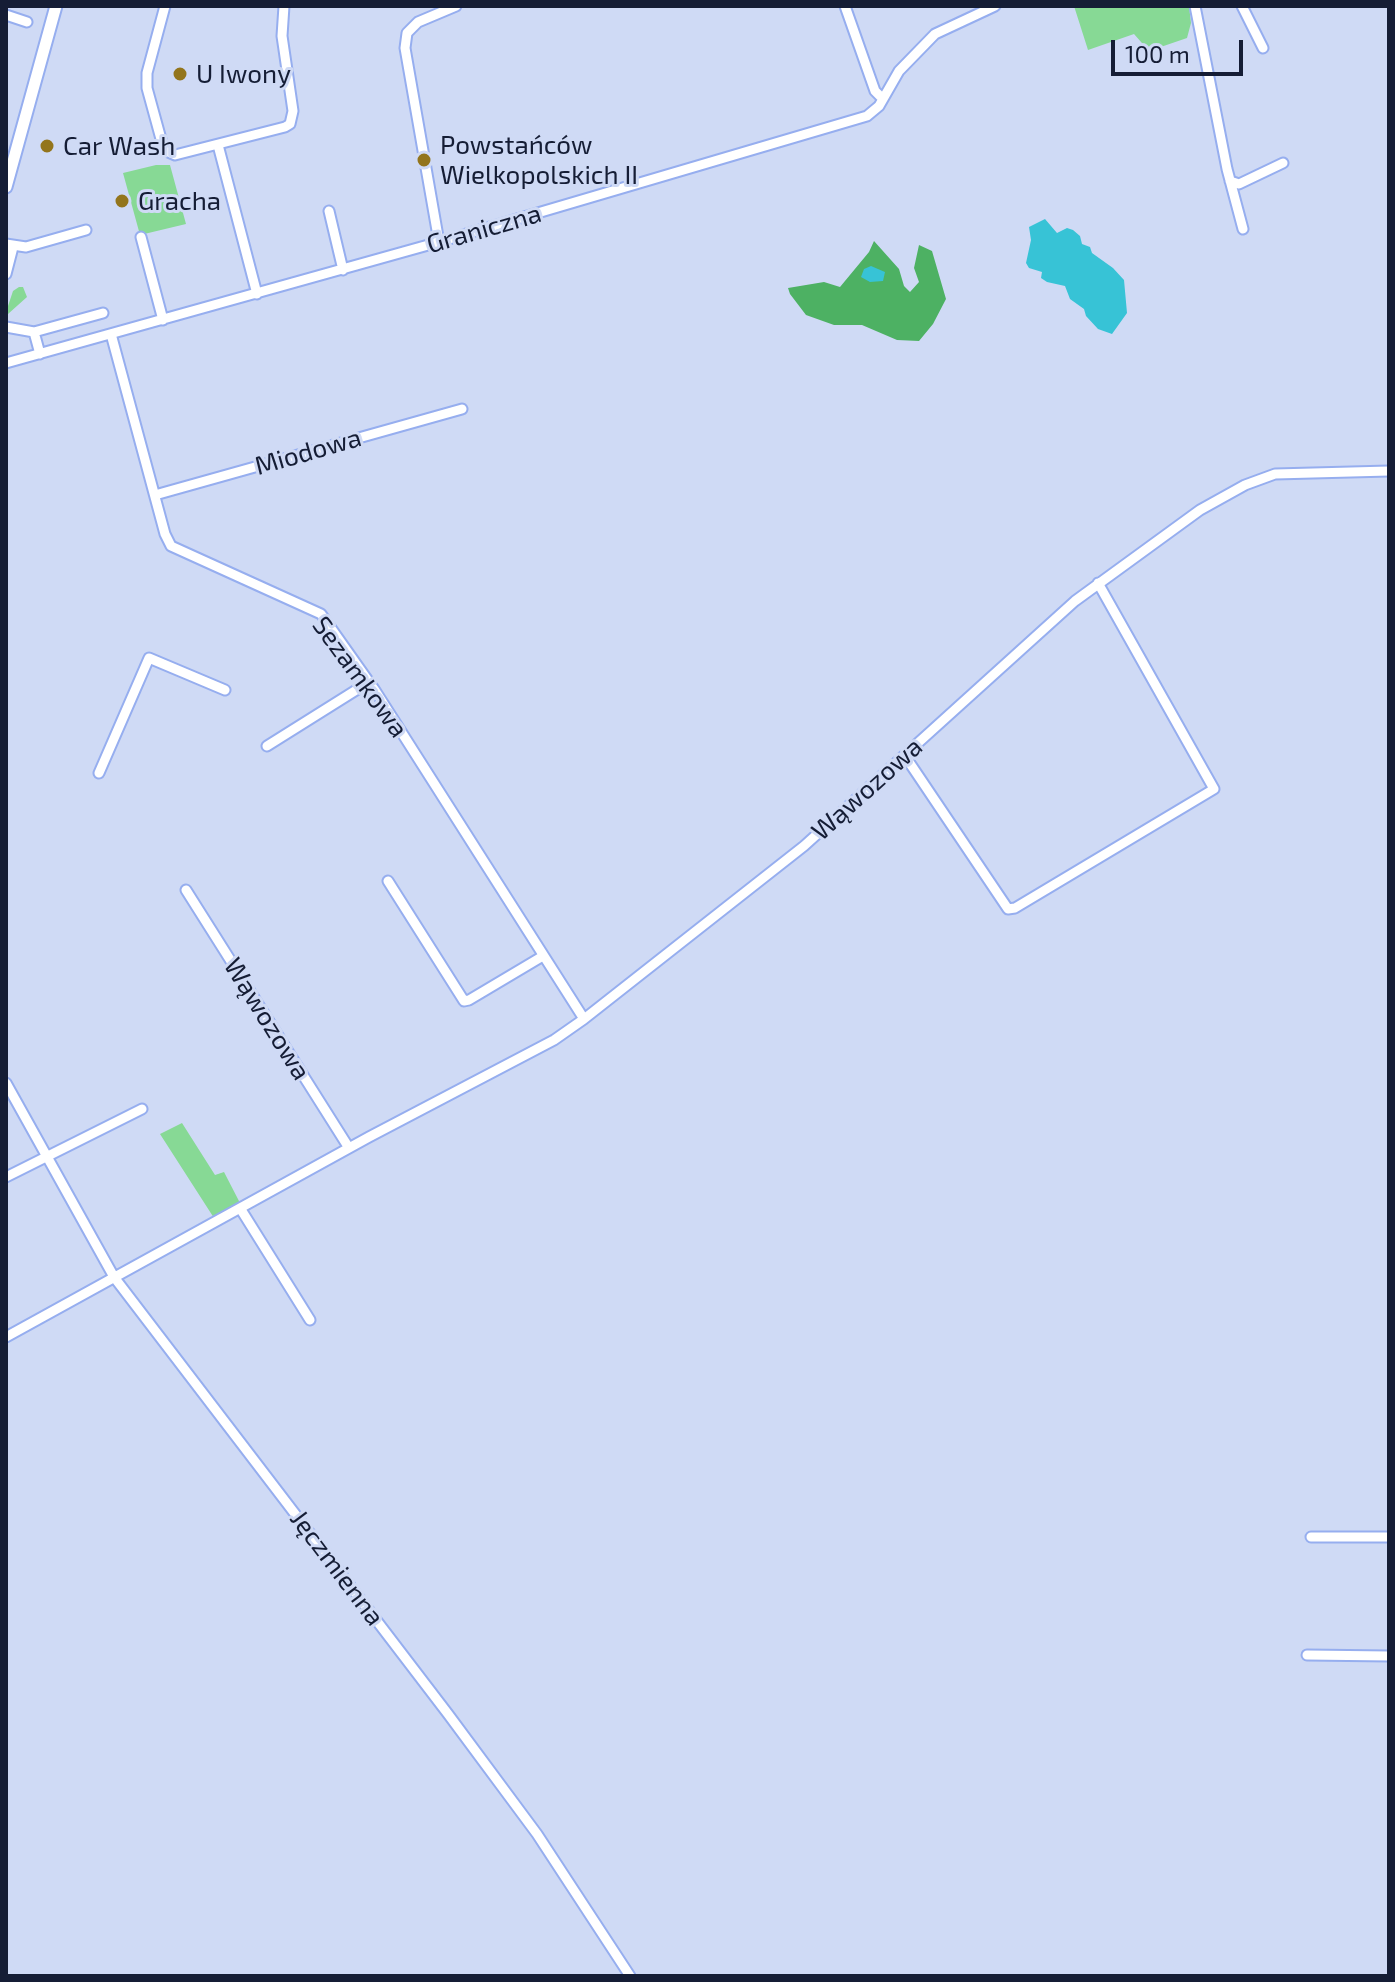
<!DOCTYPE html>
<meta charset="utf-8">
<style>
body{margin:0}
#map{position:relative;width:1395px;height:1982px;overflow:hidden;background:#cfdaf5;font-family:"Exo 2",sans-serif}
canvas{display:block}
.frame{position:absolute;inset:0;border:8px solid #151d35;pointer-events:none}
.scale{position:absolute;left:1111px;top:40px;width:132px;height:36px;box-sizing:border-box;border:4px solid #151d35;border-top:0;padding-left:10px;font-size:24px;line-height:28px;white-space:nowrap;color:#151d35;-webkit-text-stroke:6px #cfdaf5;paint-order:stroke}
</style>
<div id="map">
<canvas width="1395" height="1982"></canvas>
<div class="frame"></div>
<div class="scale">100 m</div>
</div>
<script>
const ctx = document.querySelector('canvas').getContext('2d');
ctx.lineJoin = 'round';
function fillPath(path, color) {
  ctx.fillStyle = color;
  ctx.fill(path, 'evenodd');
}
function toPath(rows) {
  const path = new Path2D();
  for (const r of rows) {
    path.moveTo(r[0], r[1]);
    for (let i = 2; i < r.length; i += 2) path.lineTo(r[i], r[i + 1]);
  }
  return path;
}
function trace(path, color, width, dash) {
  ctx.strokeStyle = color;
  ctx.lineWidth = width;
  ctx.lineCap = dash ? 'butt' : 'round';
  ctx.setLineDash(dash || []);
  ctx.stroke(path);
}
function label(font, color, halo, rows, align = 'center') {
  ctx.font = font + ' "Exo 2",sans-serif';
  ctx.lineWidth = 6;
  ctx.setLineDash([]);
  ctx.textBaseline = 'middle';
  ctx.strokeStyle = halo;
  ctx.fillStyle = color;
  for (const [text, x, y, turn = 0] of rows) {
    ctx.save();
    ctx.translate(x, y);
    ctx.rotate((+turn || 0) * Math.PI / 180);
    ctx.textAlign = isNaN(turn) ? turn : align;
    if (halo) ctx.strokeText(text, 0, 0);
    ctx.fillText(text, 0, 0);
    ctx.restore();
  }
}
fillPath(toPath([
 [1074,6,1189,6,1191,23,1187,38,1149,51,1134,34,1088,50],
 [156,165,170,165,186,224,140,235,123,173],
 [19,287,23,287,27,297,8,314,6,312,13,291],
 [182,1123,215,1175,224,1172,240,1203,214,1218,160,1134]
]), '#87d995');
fillPath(toPath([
 [874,241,899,269,904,286,910,292,919,282,914,268,919,245,932,251,946,299,933,324,919,341,897,340,862,325,834,325,806,315,790,294,788,288,824,282,840,287,869,252]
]), '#4db163');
fillPath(toPath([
 [1045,219,1057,233,1067,228,1073,230,1080,236,1082,244,1090,247,1092,253,1113,268,1124,280,1127,313,1112,334,1098,329,1086,316,1084,309,1070,299,1065,286,1047,282,1041,278,1042,272,1029,268,1026,263,1031,240,1029,227],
 [871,266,885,272,883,281,870,282,861,277,864,269]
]), '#37c3d6');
const minor = toPath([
 [165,6,147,73,147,88,164,150,175,155,285,127,290,124,293,111,282,36,284,6],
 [845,6,875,91,882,98],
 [1195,6,1227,169,1243,229],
 [1242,6,1263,48],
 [6,15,27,22],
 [218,145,257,294],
 [1230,181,1239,184,1283,163],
 [329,211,343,270],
 [141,237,163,320],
 [439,242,405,48,407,33,418,22,456,6],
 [6,244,26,247,86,230],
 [6,274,13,247],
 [6,327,34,332,40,354],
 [34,332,103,313],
 [111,334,165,534,171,546,321,614,374,689,584,1019],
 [6,363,439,242,867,116,879,106,899,71,935,34,995,6],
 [155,495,462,409],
 [267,746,369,682],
 [905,756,1008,909,1015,908,1214,789,1098,583],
 [99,773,149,658,225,690],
 [388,881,464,1001,469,1000,543,956],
 [186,890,349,1148],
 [6,1083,114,1277,448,1714,537,1834,630,1976],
 [6,1177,142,1109],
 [240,1208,310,1320],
 [6,1337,369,1137,554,1040,584,1019,804,846,1075,601,1200,510,1245,485,1275,474,1389,471],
 [1311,1537,1389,1537],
 [1307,1655,1389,1656]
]);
const tertiary = toPath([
 [6,187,56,6]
]);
trace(minor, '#96aeef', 13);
trace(tertiary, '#96aeef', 15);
trace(minor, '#fff', 9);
trace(tertiary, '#fff', 11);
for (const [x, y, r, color] of [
 [180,74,8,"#93751c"],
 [47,146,8,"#93751c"],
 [424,160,8,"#93751c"],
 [122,201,8,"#93751c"]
]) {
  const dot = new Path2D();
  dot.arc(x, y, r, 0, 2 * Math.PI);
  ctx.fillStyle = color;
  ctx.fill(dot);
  trace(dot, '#cfdaf5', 3);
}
label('26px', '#151d35', '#cfdaf5', [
 ["U Iwony",196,74],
 ["Powstańców",440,145],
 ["Wielkopolskich II",440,175],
 ["Car Wash",63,146],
 ["Gracha",138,201]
], 'left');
label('26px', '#151d35', '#cfdaf5', [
 ["Graniczna",484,229,-16],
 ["Miodowa",308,452,-16],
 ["Sezamkowa",360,677,54],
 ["Wąwozowa",867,789,-42],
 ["Wąwozowa",267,1019,58],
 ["Jęczmienna",337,1568,53]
]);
</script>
